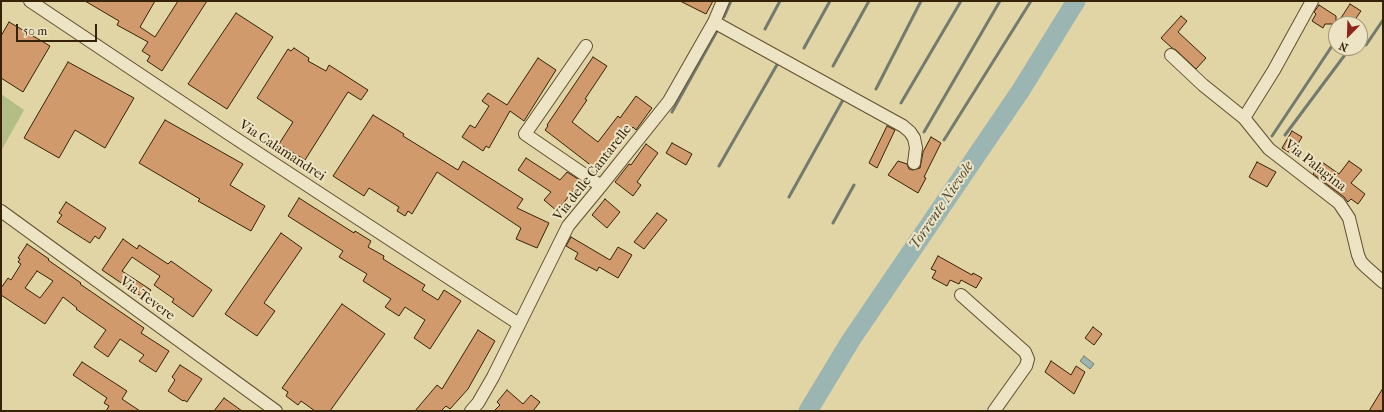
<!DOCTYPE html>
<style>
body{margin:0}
#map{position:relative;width:1384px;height:412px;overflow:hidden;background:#e1d5a5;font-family:"IM FELL French Canon",serif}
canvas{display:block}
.frame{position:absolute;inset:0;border:2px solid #362207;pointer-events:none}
.north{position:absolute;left:1328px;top:16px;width:40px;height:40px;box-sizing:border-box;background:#ece4c4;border:1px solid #a39678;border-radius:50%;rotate:203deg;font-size:11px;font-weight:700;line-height:16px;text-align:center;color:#362207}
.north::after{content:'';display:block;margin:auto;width:14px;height:18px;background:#8f2418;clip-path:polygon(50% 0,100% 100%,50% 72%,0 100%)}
.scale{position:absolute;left:16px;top:24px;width:81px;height:18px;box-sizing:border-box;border:2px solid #362207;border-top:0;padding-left:5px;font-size:12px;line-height:14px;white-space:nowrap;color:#362207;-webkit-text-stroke:3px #ece4c4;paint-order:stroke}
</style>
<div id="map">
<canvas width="1384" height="412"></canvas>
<div class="frame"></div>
<div class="north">N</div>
<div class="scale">50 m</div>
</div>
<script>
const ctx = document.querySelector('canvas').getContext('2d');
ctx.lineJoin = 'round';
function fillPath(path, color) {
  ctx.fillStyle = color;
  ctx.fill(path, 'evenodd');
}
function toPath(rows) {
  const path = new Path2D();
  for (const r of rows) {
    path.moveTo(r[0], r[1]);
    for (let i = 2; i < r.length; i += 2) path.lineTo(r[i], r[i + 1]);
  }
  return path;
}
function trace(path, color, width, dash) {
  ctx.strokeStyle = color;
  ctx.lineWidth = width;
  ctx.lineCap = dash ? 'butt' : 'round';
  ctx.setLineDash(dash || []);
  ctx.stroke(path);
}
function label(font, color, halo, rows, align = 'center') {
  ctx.font = font + ' "IM FELL French Canon",serif';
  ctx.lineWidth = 4;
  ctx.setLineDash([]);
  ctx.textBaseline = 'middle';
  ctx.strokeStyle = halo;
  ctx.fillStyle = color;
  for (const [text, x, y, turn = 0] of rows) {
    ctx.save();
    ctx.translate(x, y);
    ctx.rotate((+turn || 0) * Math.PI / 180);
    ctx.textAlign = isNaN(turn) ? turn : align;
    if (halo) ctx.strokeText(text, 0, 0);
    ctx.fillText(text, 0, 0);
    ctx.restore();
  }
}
fillPath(toPath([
 [1,94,24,110,1,151]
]), '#b3bd86');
const water = toPath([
 [1084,356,1094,364,1090,369,1080,361,1084,356]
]);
fillPath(water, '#9bb5b3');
trace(water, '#737a6e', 1);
trace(toPath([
 [724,17,731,1],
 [765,29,780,1],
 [1360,42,1366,45,1383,20],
 [804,48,830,1],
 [833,66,869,1],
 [876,89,921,1],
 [901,103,961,1],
 [672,112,717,31],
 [924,132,1000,1],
 [1285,135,1350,48],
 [1272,136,1336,40],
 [944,140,1031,1],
 [719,166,778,63],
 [789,197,844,98],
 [833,223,854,185]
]), '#737a6e', 3);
trace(toPath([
 [808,411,851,340,1021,90,1076,1]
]), '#9bb5b3', 19);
const building = toPath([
 [85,1,155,1,140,27,155,37,178,1,207,1,162,71,147,61,150,56,142,51,148,42,117,25,119,21,85,1],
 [680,1,713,1,706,14,680,1],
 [1350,4,1361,11,1352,24,1337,24,1350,4],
 [1319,5,1336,16,1336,24,1325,24,1323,28,1312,21,1316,14,1314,12,1319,5],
 [236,13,273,37,227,109,188,84,236,13],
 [1181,16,1187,21,1178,32,1206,58,1196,69,1176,50,1172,48,1161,38,1181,16],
 [9,22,50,46,23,92,1,78,1,36,9,22],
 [294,48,309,58,308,61,326,71,329,65,368,90,361,100,348,92,305,160,279,144,293,122,257,98,288,49,291,51,294,48],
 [593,57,607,66,585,99,587,100,572,122,598,142,618,116,620,118,636,96,652,108,636,130,633,127,622,142,620,140,597,170,545,130,548,126,547,125,593,57],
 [538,58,556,70,524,121,510,111,489,148,486,146,483,151,462,137,470,125,475,128,489,106,482,101,488,93,507,105,538,58],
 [68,62,134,98,105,148,75,130,59,158,24,138,68,62],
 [373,115,404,134,403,136,458,170,463,161,523,199,517,208,549,223,537,248,516,239,521,228,437,172,412,214,408,211,405,216,397,211,399,207,369,188,364,196,333,176,373,115],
 [165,120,243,164,230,185,265,206,251,231,198,201,200,199,139,163,165,120],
 [887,126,895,130,877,168,869,163,887,126],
 [1292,131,1302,137,1292,154,1282,148,1292,131],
 [931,137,941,143,924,177,926,178,918,193,888,175,898,161,907,164,909,169,913,170,920,168,923,152,931,137],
 [672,143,692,154,686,165,666,153,672,143],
 [646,144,658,153,637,182,641,185,633,196,615,182,629,164,631,165,646,144],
 [526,158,560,180,567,172,581,181,557,211,544,200,551,192,518,170,526,158],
 [1349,161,1362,170,1351,183,1365,194,1358,204,1351,199,1348,202,1344,197,1313,174,1322,162,1339,174,1349,161],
 [1257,162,1276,172,1267,187,1249,177,1257,162],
 [299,198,354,233,355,231,371,241,368,247,384,256,383,259,425,285,422,290,438,300,444,290,461,301,430,349,414,338,425,320,405,307,399,316,385,307,391,299,363,281,367,274,339,257,343,251,288,216,299,198],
 [605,199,620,212,607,228,592,215,605,199],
 [66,202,106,228,99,239,95,236,90,243,57,222,62,215,59,213,66,202],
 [657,213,667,220,644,249,634,242,657,213],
 [281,233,302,248,264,303,275,311,257,336,225,314,281,233],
 [571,237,610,260,618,247,632,255,618,278,599,267,597,271,575,259,578,253,566,246,571,237],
 [123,239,137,249,139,245,168,264,171,261,212,290,193,317,172,302,174,299,154,285,160,276,132,257,122,271,151,290,145,299,102,270,123,239],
 [27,244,49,259,48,260,81,283,80,284,144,328,141,333,169,351,156,372,139,361,144,355,120,339,108,357,94,347,106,330,76,309,77,308,63,297,45,324,1,295,1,288,8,278,11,280,21,264,18,262,20,259,18,258,27,244],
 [37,271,53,281,40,298,25,288,37,271],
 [938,256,972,275,973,273,982,278,976,288,961,280,959,284,950,280,947,286,932,278,936,271,931,269,938,256],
 [342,304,385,334,330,411,315,411,301,401,298,405,286,396,288,392,282,388,342,304],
 [1093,327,1102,334,1094,345,1085,338,1093,327],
 [478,330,495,341,468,389,450,409,446,406,441,411,415,411,437,385,442,389,478,330],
 [1051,361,1071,375,1076,366,1085,372,1074,394,1045,372,1051,361],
 [82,362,127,391,122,399,140,411,106,411,109,406,104,403,107,398,73,375,82,362],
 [180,365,202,379,187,402,184,400,183,401,168,391,175,380,172,377,180,365],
 [1383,388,1383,411,1369,411,1383,388],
 [507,390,523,404,531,395,540,402,533,411,494,411,500,405,497,402,507,390],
 [224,398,242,411,214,411,224,398]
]);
fillPath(building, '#d19a6c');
trace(building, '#362207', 1);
const minor = toPath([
 [30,1,232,136,519,324],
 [714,22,903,126,910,132,914,138,916,148,914,163],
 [586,46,525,134,601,186],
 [1171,55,1203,85,1244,118,1269,149,1339,203,1349,218,1358,255,1361,262,1366,267,1383,282],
 [1244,118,1274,70,1312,1],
 [1,211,276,411],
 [961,295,1025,352,1028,359,1026,366,994,411],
 [471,411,478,403,493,377,568,226,601,186,669,101,714,22,723,1]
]);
trace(minor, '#614f2e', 14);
trace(minor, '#ece4c4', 12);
label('14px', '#362207', '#ece4c4', [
 ["Via Calamandrei",282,151,33],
 ["Via Palagina",1315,166,38],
 ["Via delle Cantarelle",593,173,-52],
 ["Via Tevere",147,299,36]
]);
label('italic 15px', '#544e3b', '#ece4c4', [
 ["Torrente Nievole",942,206,-56]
]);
</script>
